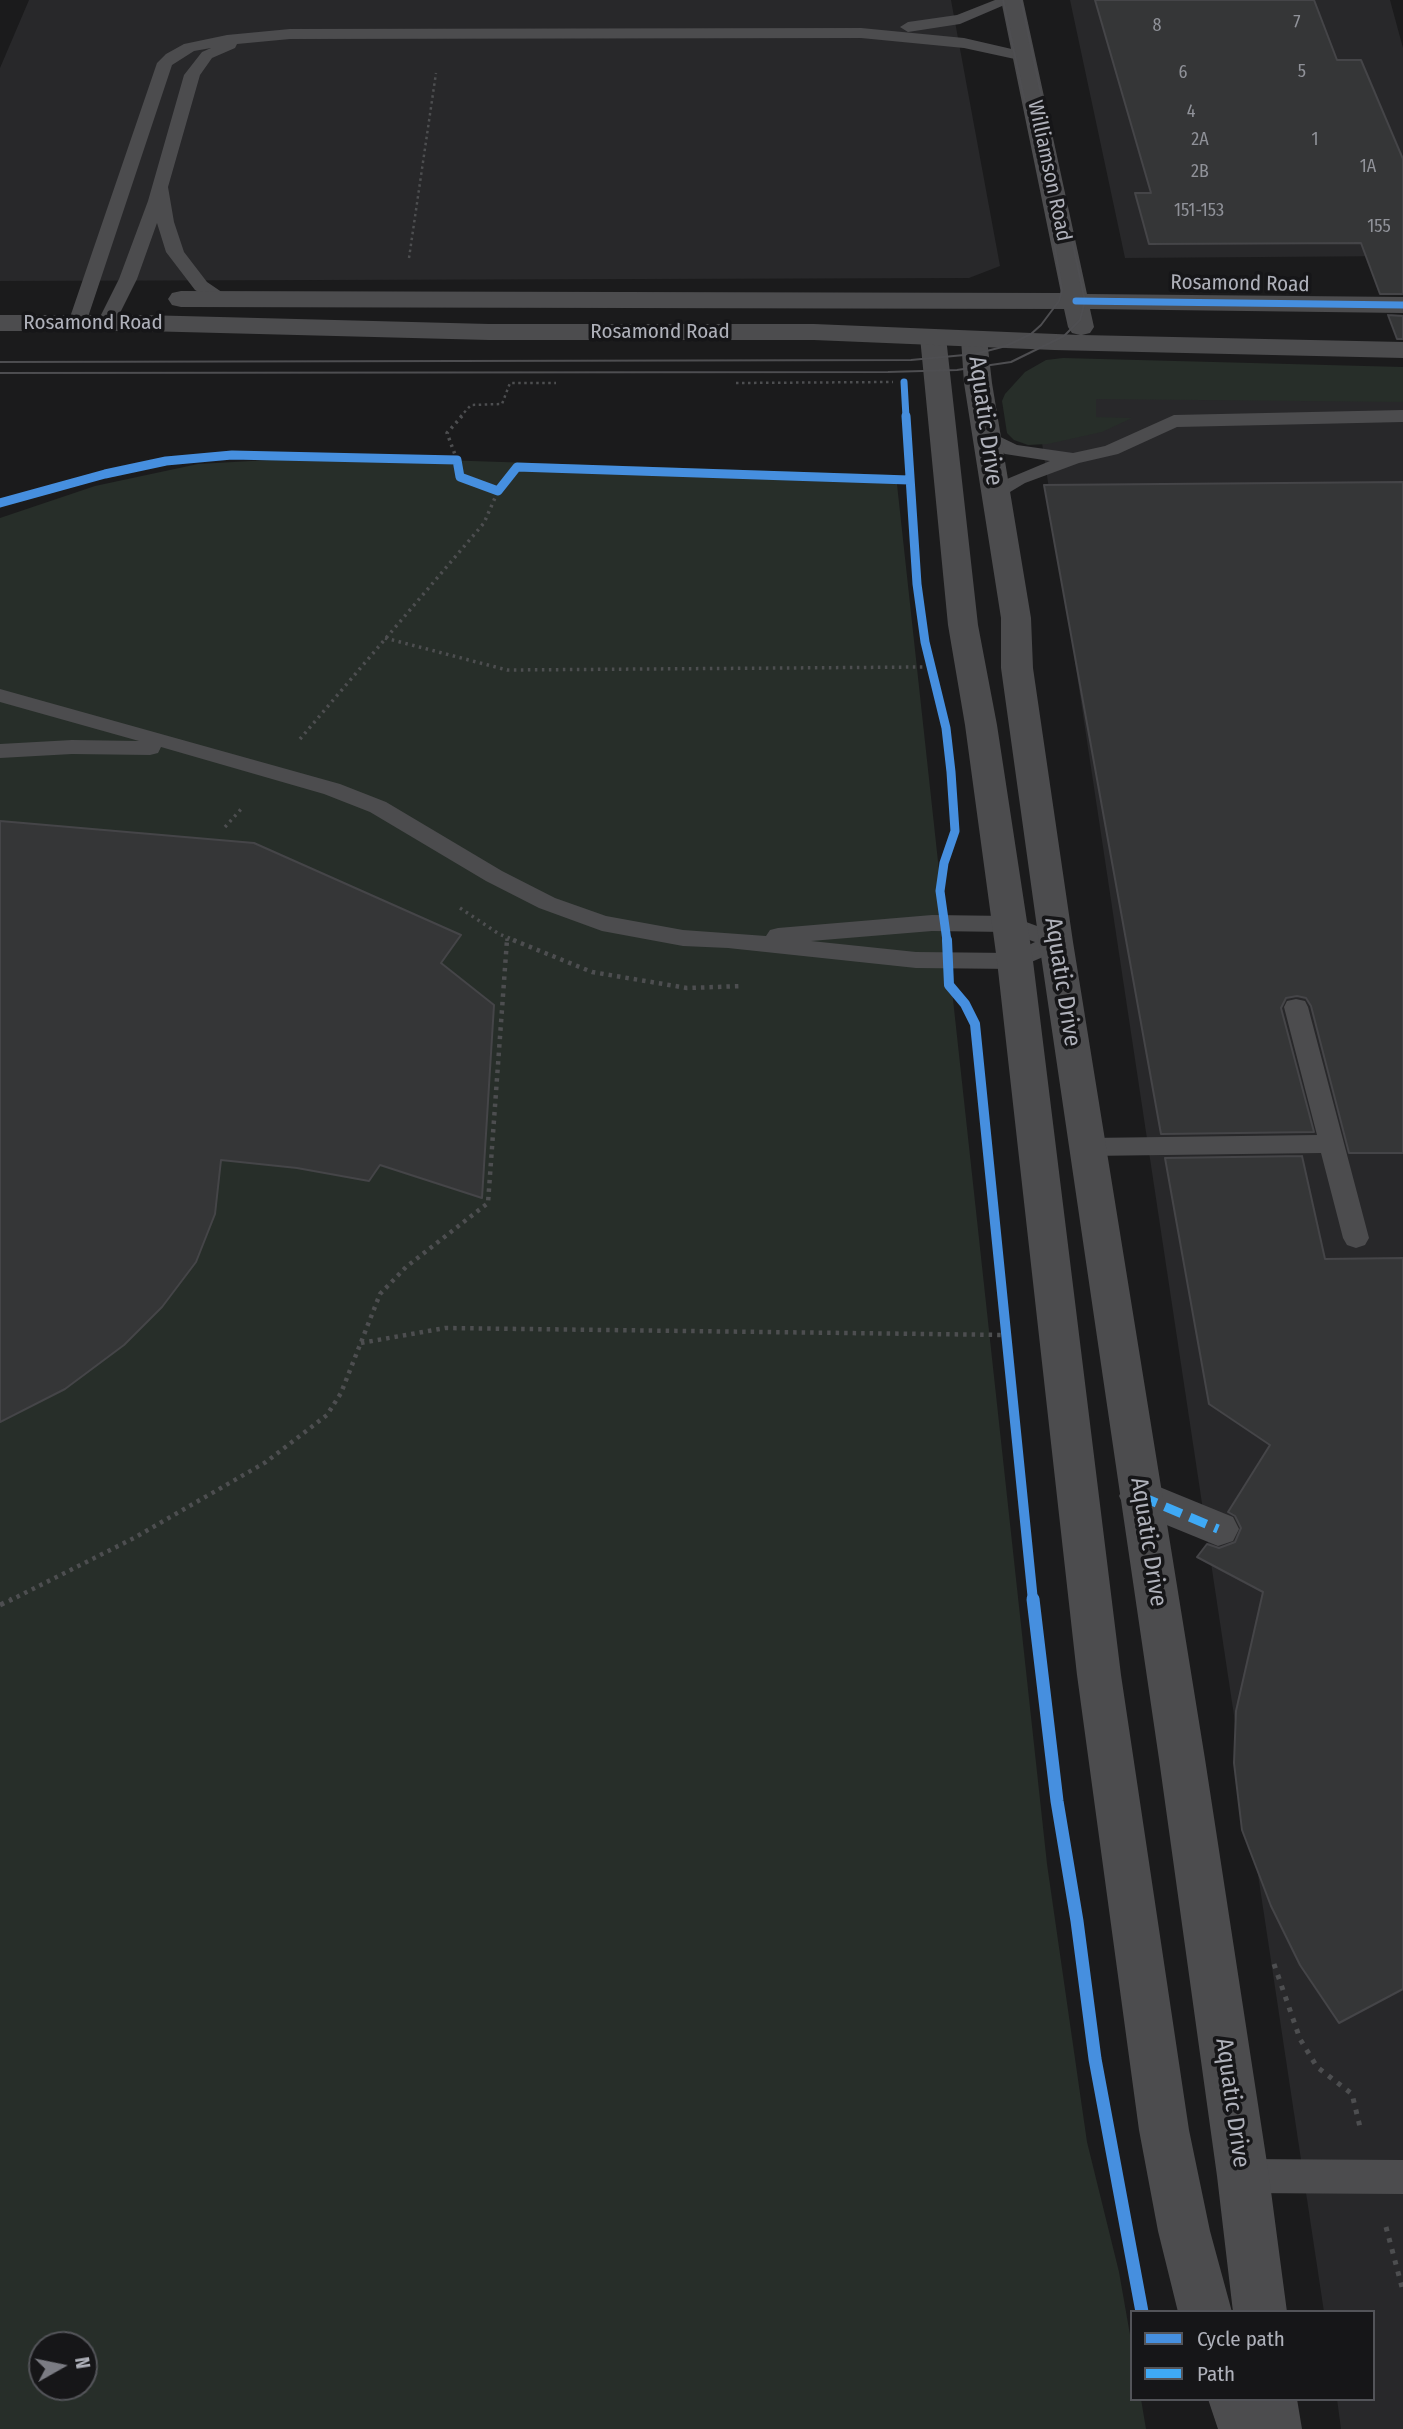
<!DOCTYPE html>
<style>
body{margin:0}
#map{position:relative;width:1403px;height:2429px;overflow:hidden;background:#1b1b1c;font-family:"Fira Sans Condensed",sans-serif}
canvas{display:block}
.legend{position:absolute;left:1130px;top:2310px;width:245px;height:91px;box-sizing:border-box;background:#161618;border:2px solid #535459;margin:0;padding:9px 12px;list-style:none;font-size:21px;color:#afb1ba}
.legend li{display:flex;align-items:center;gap:14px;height:35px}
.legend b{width:35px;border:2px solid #535459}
.north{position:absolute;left:28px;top:2331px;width:70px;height:70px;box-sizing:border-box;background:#161618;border:2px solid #535459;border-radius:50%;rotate:81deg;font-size:19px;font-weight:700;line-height:28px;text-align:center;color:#afb1ba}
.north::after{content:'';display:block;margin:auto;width:24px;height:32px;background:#7b7c83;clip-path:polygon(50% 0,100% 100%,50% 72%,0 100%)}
</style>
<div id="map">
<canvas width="1403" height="2429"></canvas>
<ul class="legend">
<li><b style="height:9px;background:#468fdf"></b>Cycle path</li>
<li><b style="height:9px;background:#3fa9f5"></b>Path</li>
</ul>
<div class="north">N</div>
</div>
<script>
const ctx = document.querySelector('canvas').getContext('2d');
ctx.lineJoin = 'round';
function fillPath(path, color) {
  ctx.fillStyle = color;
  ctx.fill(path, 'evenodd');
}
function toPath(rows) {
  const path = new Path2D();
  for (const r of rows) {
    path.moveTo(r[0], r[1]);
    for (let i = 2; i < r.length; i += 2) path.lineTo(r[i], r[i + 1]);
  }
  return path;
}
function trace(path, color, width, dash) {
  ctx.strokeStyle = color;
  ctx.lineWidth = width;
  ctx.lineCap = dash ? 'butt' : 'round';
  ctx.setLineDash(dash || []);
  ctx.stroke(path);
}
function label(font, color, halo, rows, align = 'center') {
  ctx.font = font + ' "Fira Sans Condensed",sans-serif';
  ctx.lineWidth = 7;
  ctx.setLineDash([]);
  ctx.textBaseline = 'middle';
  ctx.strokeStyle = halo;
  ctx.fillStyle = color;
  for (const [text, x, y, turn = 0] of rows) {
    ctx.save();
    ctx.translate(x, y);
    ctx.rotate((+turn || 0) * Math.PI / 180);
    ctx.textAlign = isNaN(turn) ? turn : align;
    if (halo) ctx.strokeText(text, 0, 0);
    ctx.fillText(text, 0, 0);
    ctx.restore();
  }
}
fillPath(toPath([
 [29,0,951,0,1000,266,969,278,0,281,0,68],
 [1070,0,1390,0,1403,48,1403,256,1125,258],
 [1403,380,1403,2429,1341,2429,1337,2399,1373,2399,1373,2312,1324,2312,1036,403,1044,384]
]), '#28282a');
fillPath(toPath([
 [1063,358,1403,367,1403,402,1096,399,1096,417,1132,418,1102,432,1048,444,1028,445,1014,440,1007,433,1002,401,1005,394,1025,372,1046,360],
 [381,458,896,475,1047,1864,1087,2142,1119,2272,1132,2346,1132,2399,1141,2399,1146,2429,0,2429,0,518,95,486,198,464,287,459],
 [42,2345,84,2345,84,2387,42,2387]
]), '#272e29');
const building = toPath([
 [1095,0,1314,0,1337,60,1361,60,1403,159,1403,294,1380,294,1361,243,1149,244,1135,193,1151,193,1095,0],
 [1388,315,1403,316,1403,339,1397,339,1388,315],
 [1403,482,1403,1153,1349,1153,1311,1006,1306,998,1297,996,1286,998,1281,1008,1314,1132,1161,1134,1044,485,1403,482],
 [0,821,254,843,461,935,441,963,494,1005,482,1198,380,1165,369,1181,297,1168,221,1160,215,1214,196,1262,162,1307,124,1345,65,1389,0,1422,0,821],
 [1302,1156,1325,1259,1403,1258,1403,1989,1339,2023,1300,1965,1271,1906,1242,1830,1234,1763,1236,1711,1263,1592,1197,1557,1207,1544,1219,1548,1235,1542,1241,1528,1235,1516,1228,1512,1270,1445,1209,1404,1165,1158,1302,1156]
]);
fillPath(building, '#353637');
trace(building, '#454548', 2);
trace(toPath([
 [409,258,436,73],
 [736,383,893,382],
 [460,417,471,405,502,404,510,383,556,383]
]), '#4d4e50', 2.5, [2.5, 3.5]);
trace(toPath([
 [457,460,447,433,462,416],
 [385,638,507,670,923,667],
 [300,739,484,523,498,491],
 [225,827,243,807],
 [460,908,499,934,517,941],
 [507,941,507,937]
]), '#4d4e50', 3.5, [2.5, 4.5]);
trace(toPath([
 [513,940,592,972,687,988,743,986],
 [361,1343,445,1328,1006,1335],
 [9,1601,134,1538,266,1462,327,1415,341,1393,380,1294,406,1267,488,1203,507,940]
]), '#4d4e50', 4.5, [3.5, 5]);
trace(toPath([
 [0,1605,12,1599],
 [1274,1964,1300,2039,1317,2067,1352,2094,1360,2127],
 [1386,2227,1403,2291]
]), '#4d4e50', 5, [4.5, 7]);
fillPath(toPath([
 [995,0,1016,0,960,24,908,32,900,27,908,22,957,15,995,0],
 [861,28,964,38,1029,53,1032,56,1024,61,964,48,861,38,290,39,237,44,235,48,212,58,200,75,168,187,174,222,184,252,207,282,232,299,229,303,217,303,195,290,166,252,157,223,137,279,115,323,112,327,100,327,97,323,119,279,148,201,184,75,202,52,211,48,194,51,172,65,86,323,77,328,68,323,157,63,166,54,184,44,227,35,290,29,861,28],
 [1403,410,1403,422,1177,427,1118,454,1079,463,1025,483,1010,492,1003,503,996,505,986,499,995,484,1050,461,1005,454,976,436,986,430,1017,445,1073,453,1105,446,1174,415,1403,410],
 [0,689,340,784,386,802,502,871,555,898,606,916,683,930,766,936,770,930,778,928,932,915,1010,916,1064,936,1068,942,1064,948,1015,969,916,968,728,948,683,946,602,931,539,908,486,881,370,812,324,794,161,747,158,753,150,755,72,754,0,758,0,744,72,740,139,741,0,702,0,689],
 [932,931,1007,932,1035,942,1012,953,916,952,811,941,932,931],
 [1296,999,1305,1001,1308,1007,1369,1238,1365,1245,1356,1248,1347,1245,1343,1238,1321,1153,1088,1156,1079,1153,1075,1147,1079,1141,1088,1138,1317,1135,1284,1007,1287,1001,1296,999],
 [1243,2159,1403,2160,1403,2194,1243,2193,1231,2188,1225,2176,1231,2164,1243,2159]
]), '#4c4c4e');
fillPath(toPath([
 [1140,1479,1233,1517,1239,1529,1233,1541,1218,1546,1125,1508,1119,1496,1125,1484,1140,1479]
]), '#4c4c4e');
fillPath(toPath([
 [933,329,942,331,946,337,978,625,997,725,1033,961,1121,1675,1189,2130,1210,2231,1232,2312,1178,2312,1158,2231,1139,2130,1077,1675,997,961,965,725,948,625,920,337,924,331,933,329],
 [974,331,983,333,987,339,992,383,1031,618,1033,668,1073,942,1205,1759,1269,2176,1287,2312,1233,2312,1217,2176,1159,1759,1039,942,1001,668,1001,618,964,383,961,339,965,333,974,331],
 [1208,2399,1297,2399,1302,2429,1218,2429,1208,2399]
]), '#4c4c4e');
fillPath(toPath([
 [1001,0,1023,0,1087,294,1403,297,1403,313,1090,309,1094,327,1090,333,1082,335,1403,342,1403,358,1054,350,814,340,489,340,143,331,0,331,0,315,143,315,489,324,814,324,1080,335,1072,333,1068,327,1064,309,181,307,172,305,168,299,172,293,181,291,1061,293,1001,0]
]), '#4c4c4e');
trace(toPath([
 [0,362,911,360,975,354,1006,346,1031,334,1041,325,1059,301,1062,290,1052,230,1003,0],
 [0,373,888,372,957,370,1011,362,1064,336,1080,320,1085,301,1021,0]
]), '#4e4e51', 2);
trace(toPath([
 [1140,1496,1218,1529]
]), '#3fa9f5', 9, [18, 9]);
trace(toPath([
 [1076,301,1403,305],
 [904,382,906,417]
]), '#468fdf', 7);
trace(toPath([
 [906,416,917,584,925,642,946,728,951,772,955,831,944,863,940,891,947,941],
 [0,503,105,474,166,461,232,455,457,460,460,477,498,491,517,467,909,480]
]), '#468fdf', 9);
trace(toPath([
 [947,940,949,985,965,1004,975,1024,1033,1601]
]), '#468fdf', 10);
trace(toPath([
 [1033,1599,1057,1801,1077,1921,1095,2059,1142,2312]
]), '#468fdf', 13);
label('18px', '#909299', null, [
 ["7",1297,23],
 ["8",1157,26],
 ["5",1302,72],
 ["6",1183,73],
 ["4",1191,112],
 ["2A",1200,140],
 ["1",1315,140],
 ["1A",1368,167],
 ["2B",1200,172],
 ["151-153",1199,211],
 ["155",1379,227]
]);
label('21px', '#afb1ba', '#161618', [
 ["Williamson Road",1049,171,78],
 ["Rosamond Road",1240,284,1],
 ["Rosamond Road",93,323],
 ["Rosamond Road",660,332]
]);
label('24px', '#afb1ba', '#161618', [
 ["Aquatic Drive",985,421,82],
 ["Aquatic Drive",1062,982,81],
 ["Aquatic Drive",1148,1542,81],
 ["Aquatic Drive",1232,2103,82]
]);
</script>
